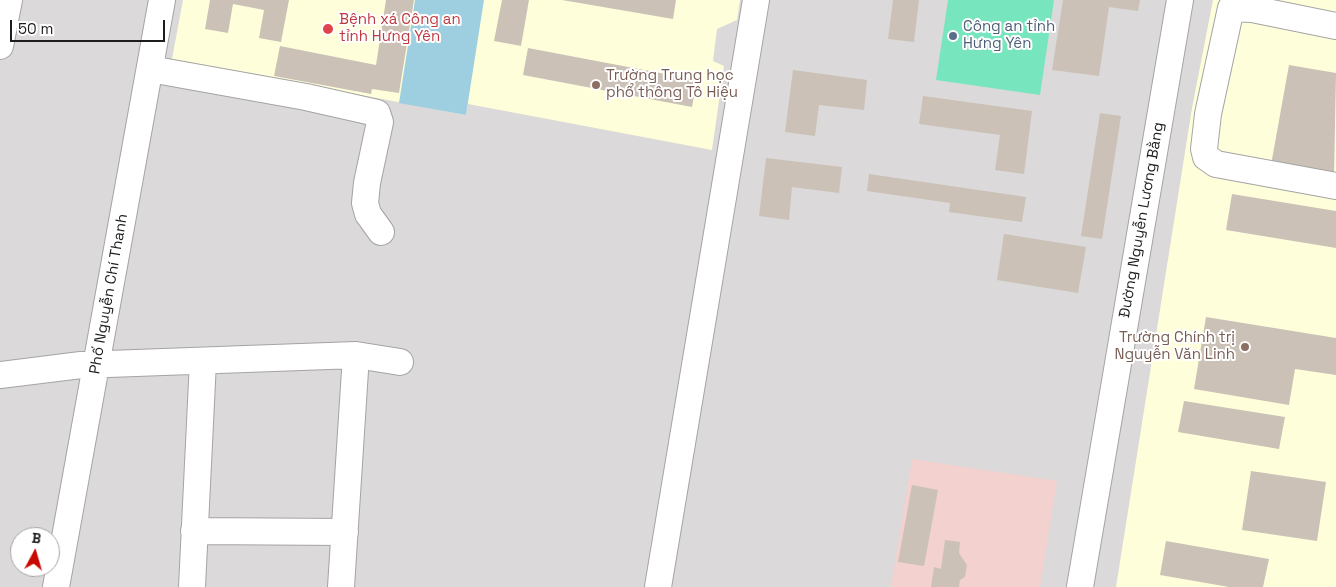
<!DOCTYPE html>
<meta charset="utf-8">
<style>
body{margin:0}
#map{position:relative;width:1336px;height:587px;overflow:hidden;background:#efebe1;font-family:"Space Grotesk",sans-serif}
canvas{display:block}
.north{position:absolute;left:10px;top:527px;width:50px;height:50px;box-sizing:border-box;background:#fff;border:1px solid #a5a5a5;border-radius:50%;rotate:6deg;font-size:14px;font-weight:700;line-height:20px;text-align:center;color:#1d1d1d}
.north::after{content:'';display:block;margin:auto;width:18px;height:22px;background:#c90800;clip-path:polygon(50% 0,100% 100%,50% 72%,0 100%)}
.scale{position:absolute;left:10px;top:20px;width:155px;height:22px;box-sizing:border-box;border:2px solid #1d1d1d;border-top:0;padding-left:6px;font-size:15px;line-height:18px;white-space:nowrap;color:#1d1d1d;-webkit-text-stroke:4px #fff;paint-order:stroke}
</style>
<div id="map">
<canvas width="1336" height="587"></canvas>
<div class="north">B</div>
<div class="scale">50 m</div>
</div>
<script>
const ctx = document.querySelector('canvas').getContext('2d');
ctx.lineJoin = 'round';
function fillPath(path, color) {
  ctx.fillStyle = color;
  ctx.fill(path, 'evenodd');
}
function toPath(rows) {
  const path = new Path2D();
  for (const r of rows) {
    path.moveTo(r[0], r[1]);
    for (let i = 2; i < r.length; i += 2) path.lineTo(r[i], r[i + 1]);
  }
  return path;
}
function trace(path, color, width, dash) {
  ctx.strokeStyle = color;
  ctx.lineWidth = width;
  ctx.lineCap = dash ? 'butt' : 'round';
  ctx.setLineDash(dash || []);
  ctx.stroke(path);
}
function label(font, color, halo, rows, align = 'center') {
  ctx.font = font + ' "Space Grotesk",sans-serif';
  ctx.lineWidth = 4;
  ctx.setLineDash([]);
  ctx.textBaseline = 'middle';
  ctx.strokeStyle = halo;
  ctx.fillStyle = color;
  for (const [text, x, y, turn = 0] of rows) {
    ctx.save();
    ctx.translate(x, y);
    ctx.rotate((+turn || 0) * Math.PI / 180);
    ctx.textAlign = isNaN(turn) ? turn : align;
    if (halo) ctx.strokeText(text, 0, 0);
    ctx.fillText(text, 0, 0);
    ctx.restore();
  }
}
fillPath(toPath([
 [0,0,1336,0,1336,587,0,587],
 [20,537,50,537,50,567,20,567]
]), '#dbd9d9');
fillPath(toPath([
 [912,459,1057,481,1040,587,891,587]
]), '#f2d1ce');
fillPath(toPath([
 [183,0,740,0,737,20,717,29,713,61,724,66,712,150,468,104,466,115,172,59],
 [1213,0,1336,0,1336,587,1116,587,1192,108]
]), '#feffda');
fillPath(toPath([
 [948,0,1054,0,1040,95,936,80]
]), '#77e6bf');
fillPath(toPath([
 [415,0,484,0,466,115,399,103]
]), '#9dcfe1');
fillPath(toPath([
 [210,0,289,0,281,42,259,38,264,10,233,4,228,33,205,29],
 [386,0,414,0,399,93,372,89,371,94,274,76,280,46,376,65],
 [502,0,529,0,521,46,494,41],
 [562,0,676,0,673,19],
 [893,0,919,0,914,42,888,39],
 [1063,0,1140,0,1138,11,1109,7,1099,76,1052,70],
 [528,48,697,80,692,107,523,75],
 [1289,65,1336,73,1334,177,1271,165],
 [793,70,867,80,864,110,819,105,815,136,785,132],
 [923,96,1032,111,1024,174,995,170,1000,135,919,124],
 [1100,113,1121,116,1102,239,1081,236],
 [766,158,842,167,839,193,792,187,789,220,759,216],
 [869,174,1026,197,1022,222,949,212,950,203,867,191],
 [1232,194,1336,211,1336,248,1226,230],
 [1004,234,1086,247,1078,293,997,280],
 [1206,317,1336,338,1336,375,1295,369,1289,405,1194,389],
 [1184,401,1285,417,1279,449,1178,432],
 [1251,471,1326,482,1317,541,1242,530],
 [912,485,938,490,924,566,898,562],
 [945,540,960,542,959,553,967,565,965,577,960,580,959,587,931,587,934,567,941,569],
 [1166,541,1269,559,1263,587,1229,587,1160,575]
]), '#cbc1b7');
const minor = toPath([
 [1336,26,1252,9,1231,8,1208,114,1204,149,1206,157,1216,164,1336,186],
 [0,46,9,0],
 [150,69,306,97,377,113,380,122,367,183,365,203,368,214,381,232],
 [0,375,81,365,356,355,400,362],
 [194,531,345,532],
 [56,587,162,0],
 [192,587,203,361],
 [341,587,356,355],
 [658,587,756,0],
 [1080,587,1180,0]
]);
trace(minor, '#a4a4a4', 28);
trace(minor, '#fff', 26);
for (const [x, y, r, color] of [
 [328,29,6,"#e0444e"],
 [953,36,5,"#5c6f8a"],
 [596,85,5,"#8d6e63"],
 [1245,347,5,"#8d6e63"]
]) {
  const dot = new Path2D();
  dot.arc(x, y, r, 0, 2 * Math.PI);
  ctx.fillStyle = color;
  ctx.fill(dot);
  trace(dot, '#fff', 2);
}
label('15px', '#be3a42', '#fff', [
 ["Bệnh xá Công an",339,20],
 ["tỉnh Hưng Yên",339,37]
], 'left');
label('15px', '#4e5e75', '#fff', [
 ["Công an tỉnh",963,27],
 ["Hưng Yên",963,44]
], 'left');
label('15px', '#785e54', '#fff', [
 ["Trường Trung học",606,76],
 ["phổ thông Tô Hiệu",606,93],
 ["Trường Chính trị",1235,338,"right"],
 ["Nguyễn Văn Linh",1235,355,"right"]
], 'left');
label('15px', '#1d1d1d', '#fff', [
 ["Đường Nguyễn Lương Bằng",1142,220,-80],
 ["Phố Nguyễn Chí Thanh",109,294,-80]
]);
</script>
